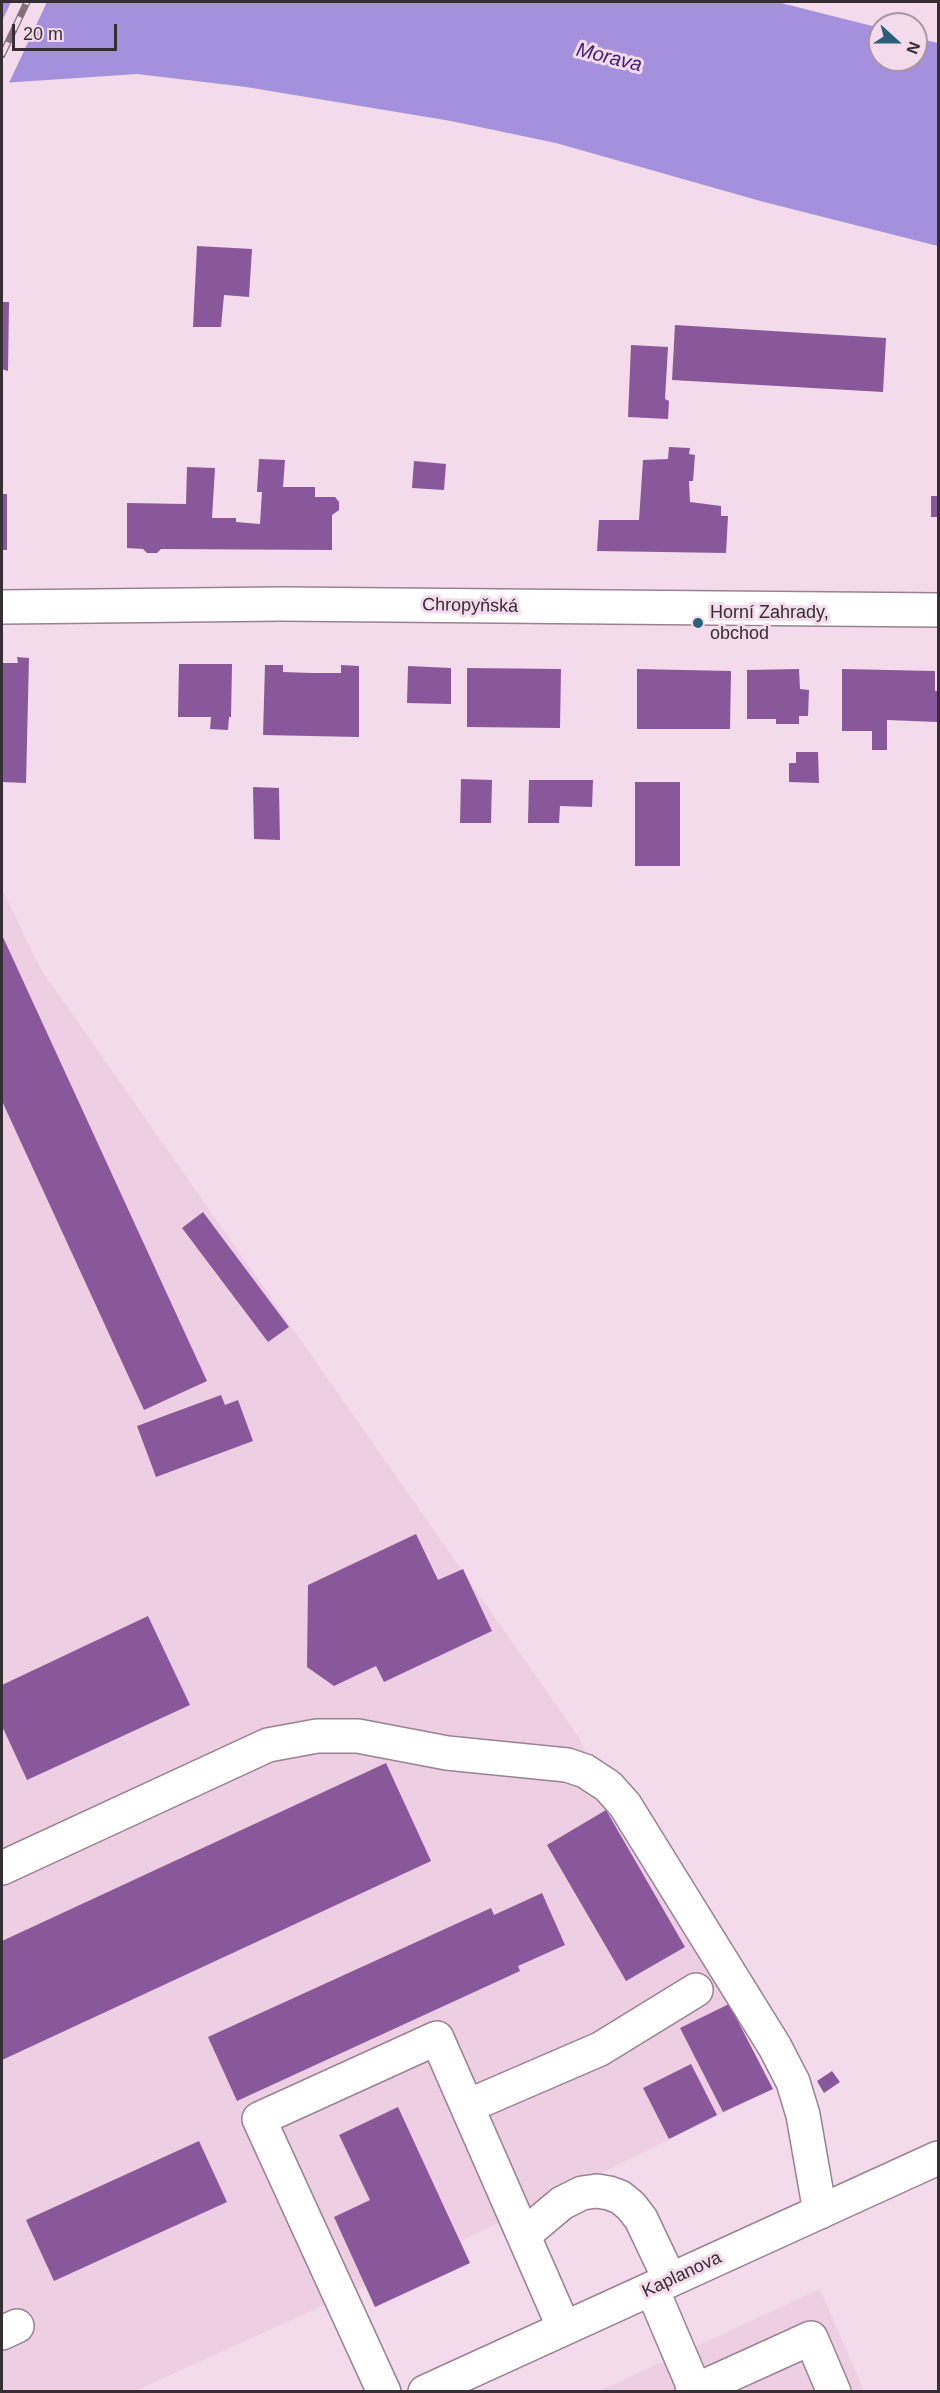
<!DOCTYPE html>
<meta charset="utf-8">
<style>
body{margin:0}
#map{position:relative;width:940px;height:2393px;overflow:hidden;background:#f3dbeb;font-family:Helvetica,sans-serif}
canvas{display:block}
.frame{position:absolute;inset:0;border:3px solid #372e34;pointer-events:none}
.north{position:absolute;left:868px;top:12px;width:60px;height:60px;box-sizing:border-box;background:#f3dbeb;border:2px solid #a896a2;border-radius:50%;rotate:111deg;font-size:16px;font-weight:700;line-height:24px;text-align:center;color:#372e34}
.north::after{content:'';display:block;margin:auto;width:21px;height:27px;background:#29607a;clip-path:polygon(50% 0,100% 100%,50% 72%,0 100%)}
.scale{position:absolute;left:12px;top:24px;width:105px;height:27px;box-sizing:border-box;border:3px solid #372e34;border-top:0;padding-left:8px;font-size:18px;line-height:21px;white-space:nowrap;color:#372e34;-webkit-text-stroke:4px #f3dbeb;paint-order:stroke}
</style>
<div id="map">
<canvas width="940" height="2393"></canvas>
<div class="frame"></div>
<div class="north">N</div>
<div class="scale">20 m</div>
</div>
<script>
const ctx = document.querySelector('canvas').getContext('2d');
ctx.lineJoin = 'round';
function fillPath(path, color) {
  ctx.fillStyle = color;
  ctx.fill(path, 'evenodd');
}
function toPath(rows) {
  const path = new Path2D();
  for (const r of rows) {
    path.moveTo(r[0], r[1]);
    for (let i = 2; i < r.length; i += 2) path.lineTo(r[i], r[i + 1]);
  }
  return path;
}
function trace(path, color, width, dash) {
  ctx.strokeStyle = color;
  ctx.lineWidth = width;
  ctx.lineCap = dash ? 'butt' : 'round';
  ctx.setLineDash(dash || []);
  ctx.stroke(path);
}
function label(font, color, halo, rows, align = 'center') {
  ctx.font = font + ' Helvetica,sans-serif';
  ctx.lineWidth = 6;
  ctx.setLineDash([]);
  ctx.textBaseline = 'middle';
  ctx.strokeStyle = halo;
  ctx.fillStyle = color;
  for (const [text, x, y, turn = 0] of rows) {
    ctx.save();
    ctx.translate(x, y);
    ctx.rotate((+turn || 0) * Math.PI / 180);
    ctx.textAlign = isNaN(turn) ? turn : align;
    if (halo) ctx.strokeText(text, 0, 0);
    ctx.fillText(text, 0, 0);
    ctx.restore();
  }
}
fillPath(toPath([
 [2,889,42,971,580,1739,602,1798,729,2004,773,2089,461,2241,470,2263,375,2307,366,2286,135,2391,2,2391],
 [820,2289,864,2391,597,2392]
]), '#edcee3');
fillPath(toPath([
 [2,2,777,2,880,28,880,60,916,60,916,38,938,43,938,246,764,202,556,143,451,121,246,87,137,74,2,83]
]), '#a590de');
fillPath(toPath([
 [11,2,47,2,8,85,2,86,2,21]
]), '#f3dbeb');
fillPath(toPath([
 [197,246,252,249,249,297,224,295,221,327,193,327],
 [2,302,9,302,8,371,2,369],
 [675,325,886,338,883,392,672,380],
 [631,345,668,347,665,399,669,401,668,419,628,417],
 [669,447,690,448,689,454,695,455,693,481,689,481,690,502,721,506,721,516,728,516,726,553,597,551,599,520,639,520,643,460,668,459],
 [259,459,285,460,283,487,315,487,315,497,335,497,339,502,339,510,332,515,332,550,161,549,157,553,147,553,143,549,127,548,127,503,186,504,187,467,215,468,212,518,236,518,236,522,260,524,262,492,257,492],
 [414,461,446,464,444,490,412,488],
 [2,494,7,494,7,550,2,550],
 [931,496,938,496,938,517,931,517],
 [17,657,29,658,26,783,2,782,2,663,18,663],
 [179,664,232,664,231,717,229,717,228,730,210,729,211,717,178,717],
 [265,665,283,665,283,672,312,673,341,673,341,665,359,666,359,737,263,735],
 [408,666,451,668,451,704,407,703],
 [467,668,561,669,560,728,467,727],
 [637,669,731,671,730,729,637,729],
 [799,669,800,689,809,690,808,716,799,716,799,724,776,724,776,719,747,719,747,670],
 [842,669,935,671,935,691,938,691,938,722,887,720,887,750,872,750,872,731,842,731],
 [796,752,818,752,819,783,789,782,789,763,796,763],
 [461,779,492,780,491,823,460,823],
 [529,780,593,780,592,807,560,806,559,823,528,823],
 [635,782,680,782,680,866,635,866],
 [253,787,279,788,280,840,254,839],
 [2,935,207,1381,144,1410,2,1101],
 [203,1212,289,1327,268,1342,182,1228],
 [221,1395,225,1405,238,1400,253,1441,156,1477,137,1426],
 [416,1534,438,1580,463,1569,492,1631,384,1682,376,1666,334,1686,307,1667,308,1585],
 [148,1616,190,1705,27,1780,2,1726,2,1685],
 [386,1763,431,1861,2,2060,2,1941],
 [606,1810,685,1947,626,1981,547,1845],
 [542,1893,565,1945,518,1966,520,1971,237,2101,208,2037,491,1908,494,1915],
 [729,2004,773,2089,723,2112,680,2028],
 [691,2064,717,2115,669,2139,643,2088],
 [832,2071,840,2082,824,2093,817,2081],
 [398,2107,470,2263,375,2307,334,2217,370,2200,339,2135],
 [199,2141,227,2202,54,2281,26,2220]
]), '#89589a');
const minor = toPath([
 [2,607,281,604,938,610],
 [2,1868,268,1745,317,1736,358,1736,447,1753,567,1765,585,1771,608,1786,625,1805,775,2047,793,2082,803,2115,820,2212],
 [468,2106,600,2049,696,1990],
 [524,2235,562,2203,582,2193,597,2191,609,2193,620,2197,631,2206,641,2219,670,2280],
 [652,2289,695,2390],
 [2,2333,17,2326],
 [384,2392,259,2119,437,2038,564,2328],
 [692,2392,811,2338,834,2392]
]);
const major = toPath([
 [425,2392,938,2158]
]);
trace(minor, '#988291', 36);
trace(major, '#988291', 36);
trace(minor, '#fff', 33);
trace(major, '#fff', 33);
const rail = toPath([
 [2,55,27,2]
]);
trace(rail, '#81727c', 7);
trace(rail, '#f3dbeb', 4.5, [14]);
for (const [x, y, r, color] of [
 [698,623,6,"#29607a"]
]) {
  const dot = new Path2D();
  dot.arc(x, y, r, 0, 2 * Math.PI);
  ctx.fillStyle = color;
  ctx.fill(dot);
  trace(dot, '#f3dbeb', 2);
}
label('18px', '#372e34', '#f3dbeb', [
 ["Chropyňská",470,606,1],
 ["Kaplanova",682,2275,-25]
]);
label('18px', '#372e34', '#f3dbeb', [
 ["Horní Zahrady,",710,613],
 ["obchod",710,634]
], 'left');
label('italic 20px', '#43207a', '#f3dbeb', [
 ["Morava",609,58,14]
]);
</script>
